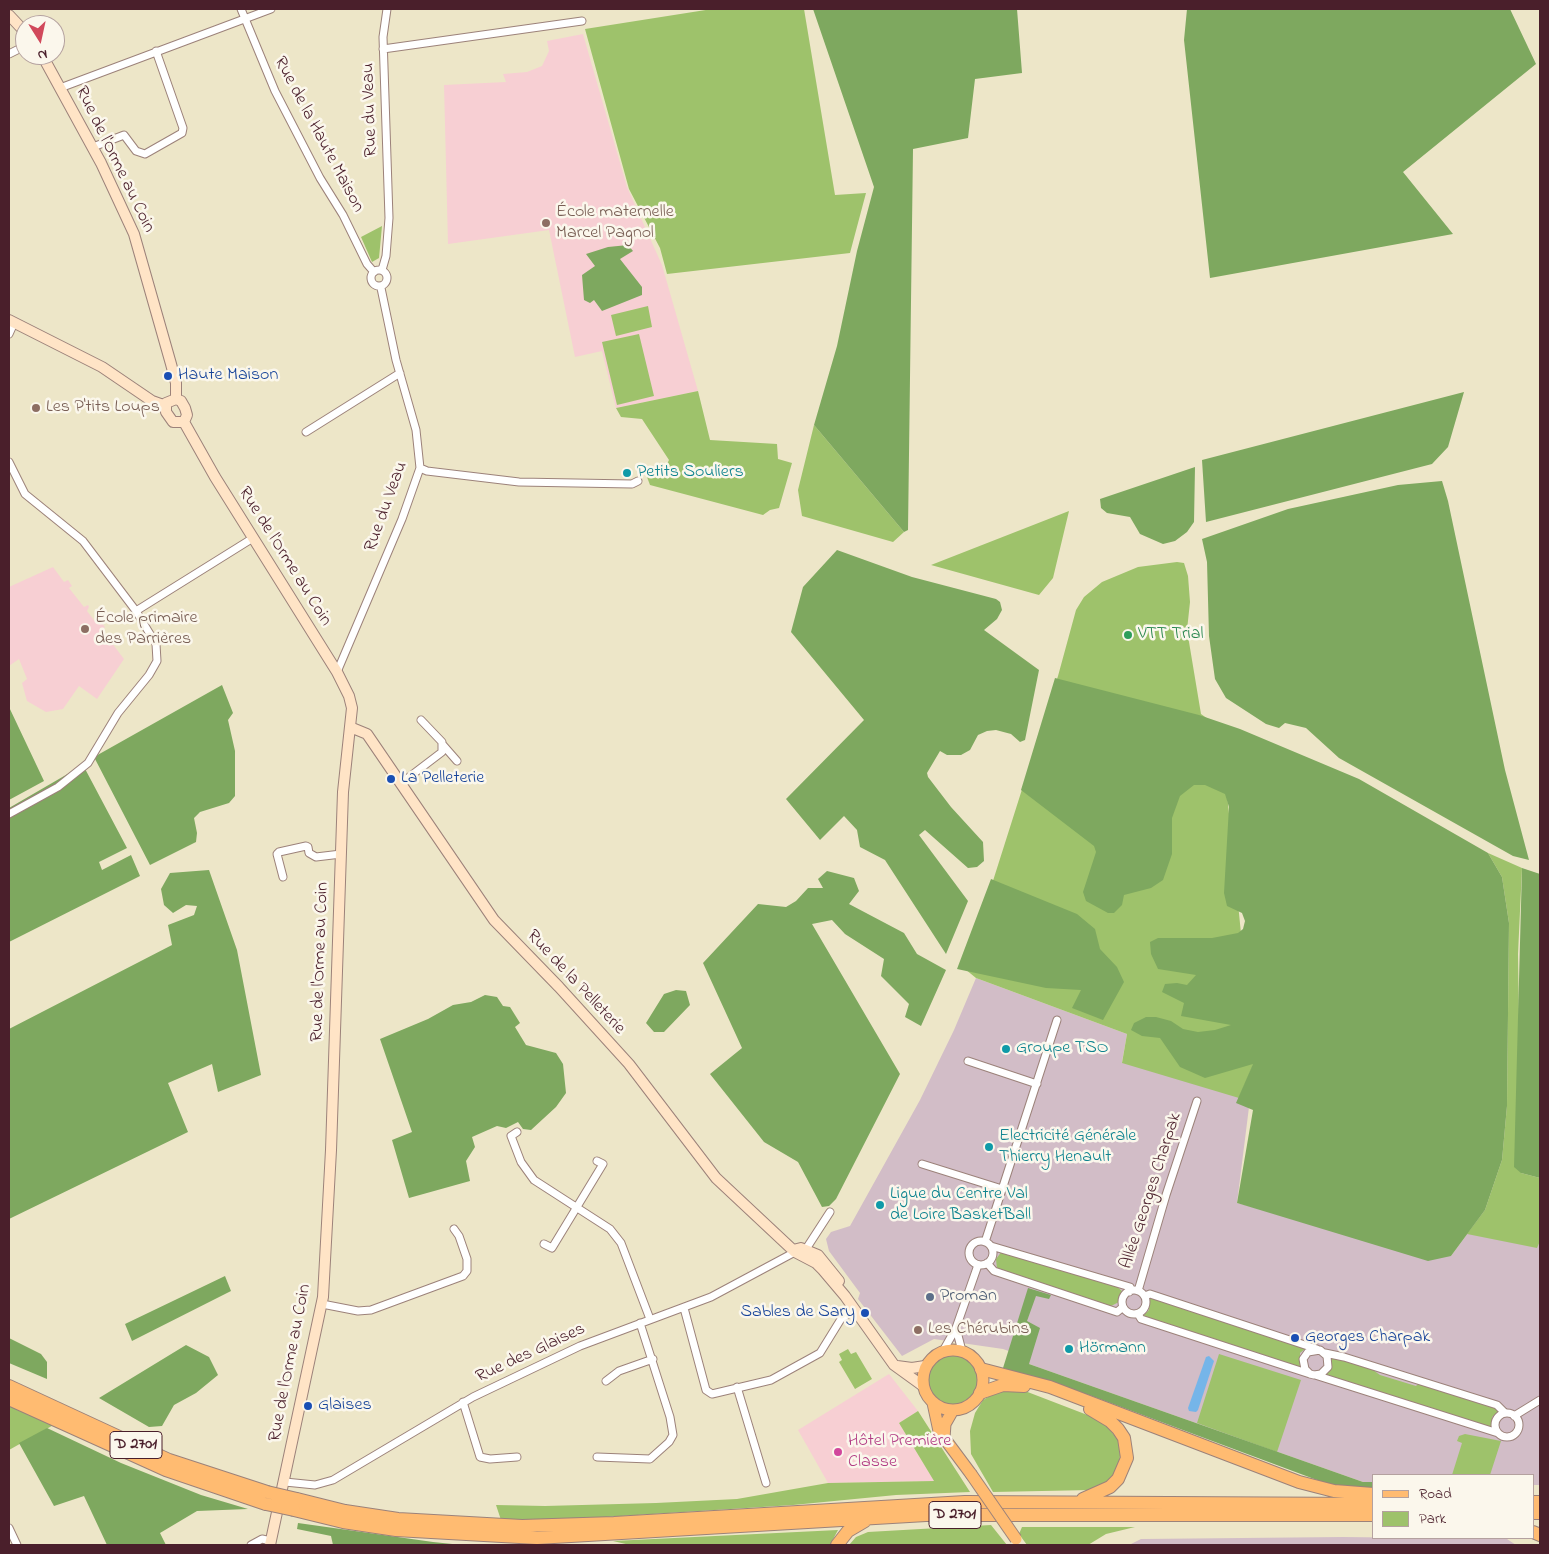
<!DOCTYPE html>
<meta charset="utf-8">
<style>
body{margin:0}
#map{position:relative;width:1549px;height:1554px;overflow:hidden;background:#ede6c8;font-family:"Indie Flower",sans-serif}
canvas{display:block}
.frame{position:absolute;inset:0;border:10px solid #4a1f2b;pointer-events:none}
.legend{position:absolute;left:1372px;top:1474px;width:162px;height:65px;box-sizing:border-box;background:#fbf7ec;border:1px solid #b4a19f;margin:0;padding:6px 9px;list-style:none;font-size:15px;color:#4a1f2b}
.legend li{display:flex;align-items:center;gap:10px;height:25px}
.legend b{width:25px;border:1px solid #b4a19f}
.north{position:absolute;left:15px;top:15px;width:50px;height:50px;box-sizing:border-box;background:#fbf7ec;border:1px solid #b4a19f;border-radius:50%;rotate:170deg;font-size:14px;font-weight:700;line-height:20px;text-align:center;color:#4a1f2b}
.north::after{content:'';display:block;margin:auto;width:18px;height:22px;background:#d1495b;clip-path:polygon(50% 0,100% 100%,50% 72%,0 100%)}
</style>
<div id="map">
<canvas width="1549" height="1554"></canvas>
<div class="frame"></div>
<ul class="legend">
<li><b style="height:6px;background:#ffbb71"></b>Road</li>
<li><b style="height:14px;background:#9ec26b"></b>Park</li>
</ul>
<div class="north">N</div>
</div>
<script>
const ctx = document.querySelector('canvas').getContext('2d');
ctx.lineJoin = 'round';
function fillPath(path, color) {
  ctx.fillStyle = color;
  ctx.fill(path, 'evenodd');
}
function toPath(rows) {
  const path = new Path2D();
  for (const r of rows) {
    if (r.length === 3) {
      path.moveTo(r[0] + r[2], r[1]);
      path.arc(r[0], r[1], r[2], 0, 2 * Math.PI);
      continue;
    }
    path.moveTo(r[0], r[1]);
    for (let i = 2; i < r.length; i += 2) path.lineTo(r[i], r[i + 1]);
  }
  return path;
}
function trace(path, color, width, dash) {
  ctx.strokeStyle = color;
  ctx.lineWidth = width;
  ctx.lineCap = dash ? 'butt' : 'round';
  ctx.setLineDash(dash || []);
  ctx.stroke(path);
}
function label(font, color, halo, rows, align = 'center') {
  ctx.font = font + ' "Indie Flower",sans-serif';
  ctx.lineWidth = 5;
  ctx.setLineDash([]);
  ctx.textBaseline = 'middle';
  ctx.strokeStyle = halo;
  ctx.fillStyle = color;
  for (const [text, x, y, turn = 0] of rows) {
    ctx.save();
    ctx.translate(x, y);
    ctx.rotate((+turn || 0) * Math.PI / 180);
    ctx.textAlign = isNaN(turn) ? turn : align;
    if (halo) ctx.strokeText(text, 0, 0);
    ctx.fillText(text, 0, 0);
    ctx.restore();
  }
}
fillPath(toPath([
 [583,34,627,187,662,265,698,391,616,408,602,351,575,357,549,230,448,244,444,85,506,82,503,74,527,72,542,66,549,51,547,41],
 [53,567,64,582,68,580,72,586,69,588,84,607,88,605,89,607,87,611,97,624,100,621,105,627,102,630,124,659,97,699,79,686,63,709,46,712,27,701,22,683,27,679,19,659,9,666,9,587],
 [889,1374,918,1411,899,1423,934,1481,828,1483,798,1430]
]), '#f7cfd3');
fillPath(toPath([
 [976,978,1127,1034,1122,1062,1250,1099,1237,1203,1451,1256,1485,1210,1540,1178,1540,1485,1533,1485,1533,1475,1373,1475,1373,1483,1363,1482,1029,1364,1020,1355,1003,1349,934,1339,902,1356,858,1299,860,1293,829,1251,826,1239,831,1232,850,1226,920,1100,954,1030],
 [1343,1537,1507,1539,1516,1545,1129,1545,1141,1539]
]), '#d2bdc7');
fillPath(toPath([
 [712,9,804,9,835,195,866,193,850,253,667,274,660,248,629,189,585,29],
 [382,226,379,258,372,262,361,237],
 [648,306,652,327,616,336,611,315],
 [639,334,654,396,617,405,602,342],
 [698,391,710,440,777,444,778,459,792,463,779,508,770,510,763,515,650,485,647,477,666,466,669,460,642,419,621,417,616,408],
 [814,425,904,532,893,542,802,516,798,490],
 [1069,511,1053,578,1039,595,931,565],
 [1177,562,1184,563,1188,576,1190,602,1187,630,1201,714,1215,724,1221,734,1254,1063,1239,1098,1122,1063,1127,1034,976,978,965,969,1058,676,1076,610,1084,597,1102,582,1138,567],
 [1488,853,1522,868,1518,954,1521,1173,1540,1178,1540,1241,1537,1248,1467,1234,1485,1210,1502,1160,1507,1106,1509,923,1502,877],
 [1002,1251,1116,1286,1122,1291,1119,1302,1111,1306,997,1269,996,1259],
 [1150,1296,1305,1349,1300,1353,1300,1368,1142,1317,1149,1310],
 [848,1349,851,1354,856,1352,872,1379,855,1389,839,1362,842,1360,839,1354],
 [1219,1354,1301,1380,1277,1452,1197,1423],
 [953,1380,25],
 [1330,1356,1369,1367,1380,1375,1416,1386,1418,1384,1500,1410,1492,1417,1492,1429,1321,1376,1331,1369],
 [1010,1389,1025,1391,1103,1421,1118,1440,1120,1455,1119,1468,1113,1478,1091,1490,993,1492,971,1454,970,1431,975,1413,983,1400,997,1392],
 [9,1400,57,1423,9,1450],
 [918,1411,970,1492,896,1495,793,1505,575,1519,501,1520,496,1505,545,1506,656,1503,737,1499,828,1483,934,1481,899,1423],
 [1465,1434,1501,1441,1490,1475,1452,1475,1462,1443,1457,1441,1459,1436],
 [991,1525,1007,1545,849,1545,856,1537,868,1532],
 [1022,1527,1135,1527,1106,1534,1088,1545,1027,1545,1019,1534],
 [838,1530,830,1545,630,1545,613,1541]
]), '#9ec26b');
fillPath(toPath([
 [813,9,1017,9,1022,73,975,79,968,138,913,149,908,530,904,532,814,425,837,346,857,251,874,187],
 [1187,9,1510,9,1536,64,1403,172,1453,234,1210,278,1184,40],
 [628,245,633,251,620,259,642,287,642,295,602,311,594,300,590,303,584,300,582,275,595,266,586,254,608,247],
 [1464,392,1448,447,1432,464,1206,522,1202,460],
 [1195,467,1194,522,1187,532,1175,541,1163,544,1140,534,1130,517,1107,513,1101,508,1100,499],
 [1442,481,1448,501,1505,770,1529,860,1513,856,1339,758,1306,728,1285,723,1279,728,1266,724,1226,698,1215,679,1209,636,1207,562,1202,539,1288,509,1398,485],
 [837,550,912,577,996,599,1000,602,1002,610,997,619,984,630,1039,670,1025,740,1020,742,1011,734,996,730,987,731,978,735,970,750,961,755,947,755,940,751,927,773,928,777,951,807,983,842,984,861,977,867,968,868,925,830,919,835,968,901,946,954,885,860,860,847,857,830,844,816,820,840,786,799,864,720,791,632,803,587],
 [1055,678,1199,715,1240,729,1359,779,1488,853,1502,877,1509,923,1507,1106,1502,1160,1485,1210,1451,1256,1428,1261,1237,1203,1253,1110,1236,1103,1253,1064,1205,1078,1180,1067,1160,1038,1142,1036,1131,1030,1134,1023,1146,1017,1156,1017,1171,1021,1183,1029,1198,1032,1215,1030,1231,1025,1181,1016,1184,1003,1162,992,1165,984,1177,983,1187,985,1196,975,1158,969,1151,954,1150,942,1158,938,1212,938,1238,933,1243,929,1245,921,1242,913,1227,906,1224,893,1229,807,1225,794,1205,785,1194,785,1180,796,1172,818,1172,854,1163,880,1151,888,1124,895,1122,905,1114,913,1108,913,1086,901,1083,892,1096,852,1094,846,1021,790],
 [222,685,233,713,228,720,235,751,235,796,229,803,200,812,194,818,197,833,196,842,150,865,94,757],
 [9,707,44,781,9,800],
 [83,765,127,848,99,862,102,870,131,855,140,876,9,942,9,808],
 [1522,868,1540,874,1540,1178,1521,1173,1514,1167],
 [209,870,237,950,261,1075,218,1092,212,1064,168,1083,188,1132,9,1219,9,1029,172,945,168,925,194,915,197,906,186,905,173,913,164,905,161,889,170,873],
 [827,871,854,878,859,891,849,904,904,933,917,954,946,970,921,1026,905,1017,909,1004,881,976,884,959,845,934,832,920,812,924,900,1074,836,1199,829,1206,822,1207,798,1162,764,1142,710,1074,742,1048,703,963,758,904,786,907,796,901,808,888,823,888,818,879],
 [991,879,1077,914,1095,929,1100,949,1117,967,1124,982,1103,1020,1072,1008,1081,990,1046,988,957,969],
 [676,990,686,991,690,1005,664,1032,654,1032,646,1023,664,994],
 [485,995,497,997,503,1006,510,1007,520,1023,515,1027,526,1045,556,1053,563,1064,566,1093,556,1107,531,1130,523,1129,518,1122,506,1128,497,1126,472,1137,475,1147,466,1161,470,1181,409,1198,392,1140,412,1132,380,1039,428,1019,453,1005,471,1002],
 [225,1276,231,1291,132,1341,125,1324],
 [1028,1288,1051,1295,1049,1299,1036,1296,1027,1321,1040,1328,1029,1364,1363,1482,1373,1482,1373,1490,1333,1486,1089,1395,1003,1368],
 [9,1338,41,1354,47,1362,47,1379,9,1363],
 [186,1345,209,1357,218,1375,196,1393,174,1405,162,1426,149,1427,99,1398],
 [47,1428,121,1463,201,1495,248,1509,197,1511,160,1533,166,1545,107,1545,84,1496,54,1506,19,1443],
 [298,1523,433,1542,462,1545,333,1545,331,1536,297,1529]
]), '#7ea85f');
fillPath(toPath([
 [1209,1356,1214,1361,1198,1410,1196,1412,1189,1411,1188,1408,1206,1357]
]), '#75b5e9');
const street = toPath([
 [241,9,275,91,320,178,343,215,367,264,374,272],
 [383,49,582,21],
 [9,54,25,46],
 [60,88,271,9],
 [93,147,124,135,136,151,145,154,182,133,183,128,156,51],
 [382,270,386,256,389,218,383,37,387,9],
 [379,278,8],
 [9,334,14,323],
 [306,432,400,373],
 [9,462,25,494,83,541,136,611,253,538],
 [420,468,427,471,519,482,632,484,638,481],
 [337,672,402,519,420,468,416,430,396,360,381,288],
 [443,745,457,761],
 [400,784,442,752,442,742,421,720],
 [9,814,58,787,88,763,118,713,149,675,157,661,156,644,136,611],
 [283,877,277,854,279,852,306,846,308,847,309,853,316,857,341,854],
 [968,1061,1037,1084],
 [517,1132,511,1136,521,1162,534,1180,610,1229,621,1243,650,1319],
 [922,1164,1002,1189],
 [981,1253,12],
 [985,1242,1057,1020],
 [544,1244,552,1248,603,1164,597,1161],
 [991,1246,1130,1287,1129,1292],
 [806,1249,830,1212],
 [987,1263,994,1271,1117,1312,1123,1307],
 [1134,1302,12],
 [1138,1291,1166,1195,1197,1101],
 [1145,1296,1150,1294,1317,1349],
 [322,1304,358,1311,371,1310,463,1276,467,1271,467,1259,459,1236,454,1229],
 [684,1308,706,1390,712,1394,771,1380,820,1353,841,1319,854,1310],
 [1138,1314,1141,1319,1276,1363,1310,1374,1314,1375,1321,1374,1328,1367,1327,1356,1320,1350,1308,1352,1303,1359,1305,1369,1310,1374],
 [956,1328,962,1351],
 [943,1351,956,1328,978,1265],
 [1325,1353,1344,1357,1497,1405,1505,1413],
 [1315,1375,1498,1433],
 [606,1381,619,1371,653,1359],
 [737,1387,766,1483],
 [463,1402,480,1457,490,1459,517,1457],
 [1507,1425,12],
 [1514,1416,1540,1400],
 [597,1457,650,1459,669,1442,673,1435,670,1417,640,1323],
 [285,1482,315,1485,333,1480,473,1397,580,1346,711,1297,795,1252],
 [9,1528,17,1545],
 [251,1545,262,1539,271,1541]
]);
const secondary = toPath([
 [9,15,25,32],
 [42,55,101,163,134,234,171,364,176,383,176,399],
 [9,320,102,367,152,401,166,406],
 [176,399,181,401,185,408,187,415,184,422,173,422,166,412,166,403,176,399],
 [184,422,215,477,337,672,349,696,352,708,343,792,331,1150,323,1297,270,1545],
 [350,727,367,734,494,920,559,987,629,1064,716,1178,795,1252,816,1263,823,1270,845,1296,894,1365,923,1386],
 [793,1250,801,1248,818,1255,839,1281],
 [897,1366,912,1368,925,1366]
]);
const primary = toPath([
 [953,1380,30],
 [933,1403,939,1431,971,1474],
 [944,1438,945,1424,953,1410]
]);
const highway = toPath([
 [981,1369,1050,1387,1299,1482,1334,1491,1373,1494],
 [9,1386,169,1460,267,1492],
 [980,1393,1003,1385,1024,1386],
 [9,1399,166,1470,266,1504],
 [297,1499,345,1511,398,1519,522,1526,614,1523,965,1502,1373,1504],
 [1083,1499,1110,1487,1118,1479,1127,1458,1124,1438,1118,1429,1110,1421,1090,1409],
 [1533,1502,1540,1502],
 [294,1510,343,1522,396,1530,537,1538,926,1515,1373,1515],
 [1533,1513,1540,1513],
 [1533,1532,1540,1535],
 [837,1545,848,1531,865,1521]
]);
trace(street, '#9c827a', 9);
trace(secondary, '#9c827a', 12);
trace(primary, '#9c827a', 13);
trace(highway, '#9c827a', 14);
trace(street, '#fff', 7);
trace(secondary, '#ffe4c6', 10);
trace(primary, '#ffbb71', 11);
trace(highway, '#ffbb71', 12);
const primaryBridge = toPath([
 [971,1474,1016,1539]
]);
const highwayBridge = toPath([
 [267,1492,297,1499],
 [266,1504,294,1510]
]);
trace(primaryBridge, '#9c827a', 13, []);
trace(highwayBridge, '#9c827a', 14, []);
trace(primaryBridge, '#ffbb71', 11);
trace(highwayBridge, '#ffbb71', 12);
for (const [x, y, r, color] of [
 [546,223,5,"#8d6e63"],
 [168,376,5,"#1a4fb4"],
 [36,408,5,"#8d6e63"],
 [627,473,5,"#0f9aa8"],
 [85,629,5,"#8d6e63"],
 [1128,635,5,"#2e9e5b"],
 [391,779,5,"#1a4fb4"],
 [1006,1049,5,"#0f9aa8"],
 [989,1147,5,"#0f9aa8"],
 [880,1205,5,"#0f9aa8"],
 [930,1297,5,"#5c6f8a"],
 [865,1313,5,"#1a4fb4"],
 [918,1330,5,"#8d6e63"],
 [1295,1338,5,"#1a4fb4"],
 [1069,1349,5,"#0f9aa8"],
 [308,1406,5,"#1a4fb4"],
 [838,1452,5,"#d1479c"]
]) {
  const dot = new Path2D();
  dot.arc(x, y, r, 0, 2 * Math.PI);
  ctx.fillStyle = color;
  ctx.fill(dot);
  trace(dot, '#fbf7ec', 2);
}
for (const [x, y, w] of [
 [136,1445,52],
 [955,1515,52]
]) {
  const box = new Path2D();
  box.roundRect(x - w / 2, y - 13.5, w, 27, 4);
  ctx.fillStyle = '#fbf7ec';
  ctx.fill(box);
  trace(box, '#4a1f2b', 1);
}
label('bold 16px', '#4a1f2b', null, [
 ["D 2701",136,1445],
 ["D 2701",955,1515]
]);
label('18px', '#4a1f2b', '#fbf7ec', [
 ["Rue du Veau",371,110,-92],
 ["Rue de la Haute Maison",318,135,62],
 ["Rue de l'Orme au Coin",114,160,64],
 ["Rue du Veau",387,507,-70],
 ["Rue de l'Orme au Coin",284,557,58],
 ["Rue de l'Orme au Coin",321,962,-88],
 ["Rue de la Pelleterie",575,983,47],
 ["Allée Georges Charpak",1152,1191,-72],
 ["Rue des Glaises",531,1354,-25],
 ["Rue de l'Orme au Coin",291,1363,-79]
]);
label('18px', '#785e54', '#fbf7ec', [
 ["École maternelle",556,213],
 ["Marcel Pagnol",556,234],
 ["Les P'tits Loups",46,408],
 ["École primaire",95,619],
 ["des Parrières",95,640],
 ["Les Chérubins",928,1330]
], 'left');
label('18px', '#164399', '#fbf7ec', [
 ["Haute Maison",178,376],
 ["La Pelleterie",401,779],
 ["Sables de Sary",855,1313,"right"],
 ["Georges Charpak",1305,1338],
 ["Glaises",318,1406]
], 'left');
label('18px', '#0d838f', '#fbf7ec', [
 ["Petits Souliers",637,473],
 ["Groupe TSO",1016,1049],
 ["Electricité Générale",999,1137],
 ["Thierry Henault",999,1158],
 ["Ligue du Centre Val",890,1195],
 ["de Loire BasketBall",890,1216],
 ["Hörmann",1079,1349]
], 'left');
label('18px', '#27864d', '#fbf7ec', [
 ["VTT Trial",1138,635]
], 'left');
label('18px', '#4e5e75', '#fbf7ec', [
 ["Proman",940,1297]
], 'left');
label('18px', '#b23c85', '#fbf7ec', [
 ["Hôtel Première",848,1442],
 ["Classe",848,1463]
], 'left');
</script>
